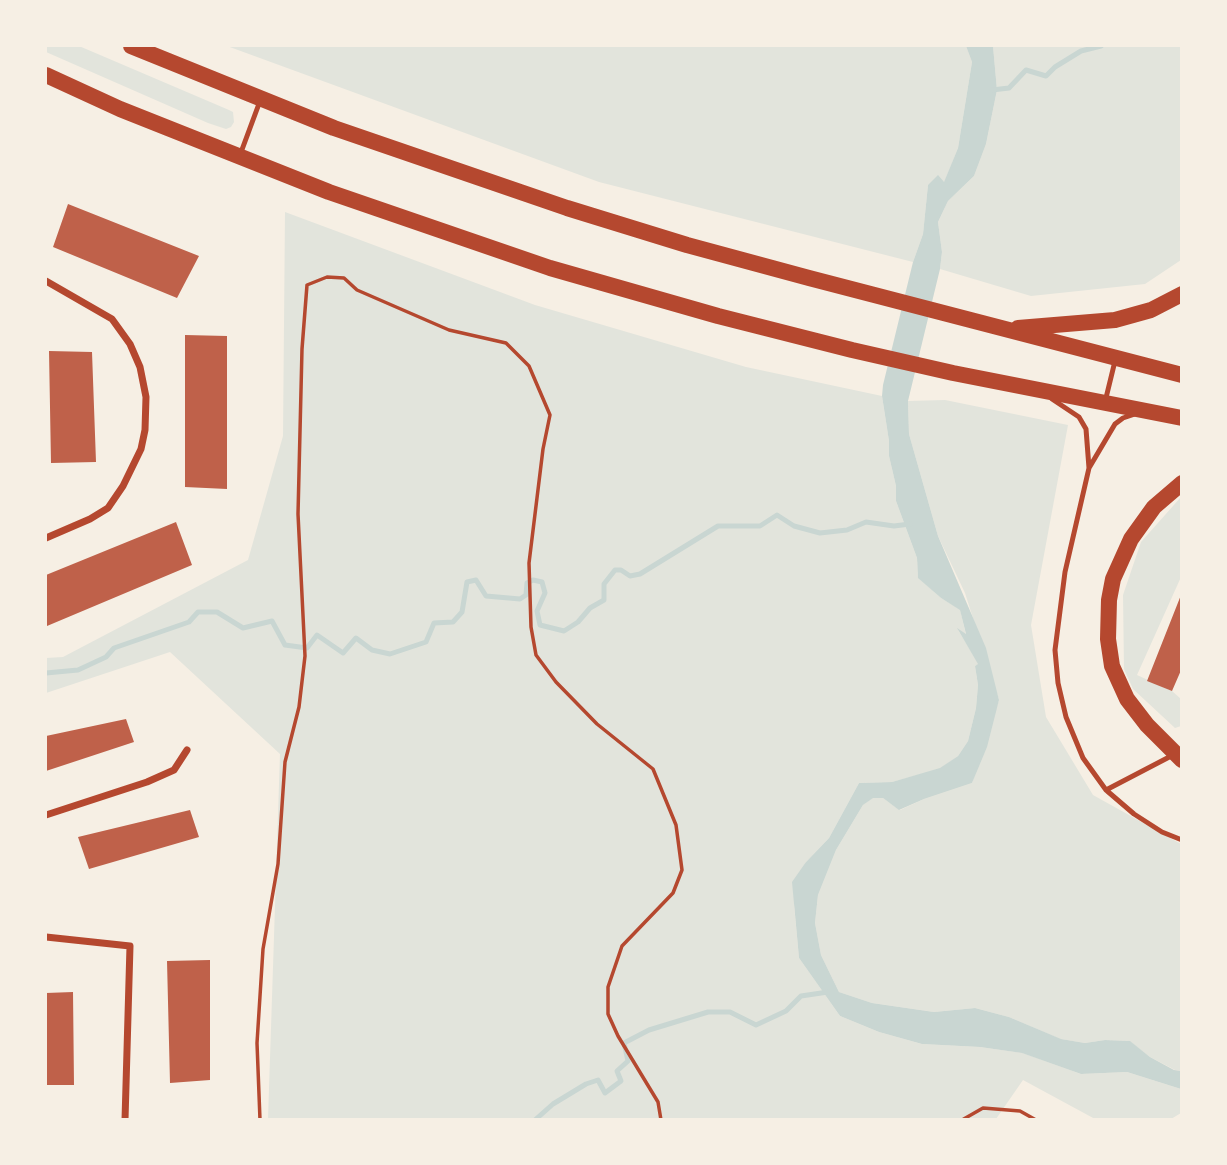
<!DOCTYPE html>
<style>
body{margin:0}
#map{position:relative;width:1227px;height:1165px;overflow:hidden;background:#f6efe4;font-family:Lato,sans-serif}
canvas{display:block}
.frame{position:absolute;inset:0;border:47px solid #f6efe4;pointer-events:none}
</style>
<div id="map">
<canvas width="1227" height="1165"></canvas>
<div class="frame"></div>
</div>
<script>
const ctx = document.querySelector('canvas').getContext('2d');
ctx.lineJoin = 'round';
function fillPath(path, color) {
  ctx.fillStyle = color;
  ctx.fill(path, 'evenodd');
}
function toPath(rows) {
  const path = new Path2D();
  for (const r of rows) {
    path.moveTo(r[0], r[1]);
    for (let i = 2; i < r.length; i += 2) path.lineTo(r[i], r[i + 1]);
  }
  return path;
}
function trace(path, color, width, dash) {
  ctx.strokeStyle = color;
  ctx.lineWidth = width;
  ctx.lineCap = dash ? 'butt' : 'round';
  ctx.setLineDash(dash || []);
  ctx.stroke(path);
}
fillPath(toPath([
 [46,46,79,46,229,110,233,112,234,122,231,127,226,129,208,123,46,52],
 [227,46,966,46,972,62,958,148,944,183,928,185,923,234,913,262,599,182],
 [993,46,1181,46,1181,260,1145,284,1031,296,940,269,942,252,938,222,948,201,974,176,986,144,997,90],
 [285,212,535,305,746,367,882,396,889,441,889,456,896,486,896,501,917,558,918,577,941,598,960,609,966,635,958,630,979,664,975,666,978,685,976,708,968,741,958,756,940,769,892,782,859,783,829,838,806,862,794,905,799,958,840,1016,879,1032,922,1044,980,1047,1023,1053,1081,1074,1127,1072,1181,1089,1181,1113,1171,1119,1095,1119,1023,1080,996,1119,268,1119,280,754,170,652,46,693,46,658,63,657,248,560,283,436],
 [945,400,1068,425,1031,625,1046,717,1093,795,1181,844,1181,1071,1175,1070,1150,1057,1129,1041,1105,1040,1085,1043,1060,1039,1009,1017,975,1008,934,1012,872,1003,839,992,821,955,815,923,818,895,836,850,863,805,873,797,883,798,900,810,924,799,972,783,999,700,965,593,938,536,909,434,908,401],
 [1181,497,1181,577,1137,675,1172,691,1181,699,1181,726,1175,728,1133,689,1124,669,1123,595,1141,542]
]), '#e2e4dc');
fillPath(toPath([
 [966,46,993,46,997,90,986,144,974,176,948,201,938,222,942,252,940,269,908,401,909,434,938,536,986,648,999,700,987,747,972,783,924,799,899,810,883,798,873,798,863,805,836,850,818,895,815,923,821,955,839,992,872,1003,934,1012,975,1008,1009,1017,1061,1039,1085,1043,1105,1040,1130,1041,1150,1057,1174,1070,1181,1071,1181,1089,1127,1072,1081,1074,1022,1053,980,1047,922,1044,879,1032,840,1016,799,958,792,882,806,862,829,838,859,783,892,782,940,768,958,756,968,741,976,708,978,685,975,666,978,664,957,628,966,634,960,610,941,598,918,578,917,558,896,501,896,486,889,456,889,441,882,396,883,385,913,262,923,234,928,185,938,175,944,182,958,148,972,62]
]), '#c9d6d2');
trace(toPath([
 [992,90,1009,88,1026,70,1046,76,1055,67,1081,51,1101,46],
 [46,673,78,670,106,657,114,648,189,622,198,612,217,612,243,628,272,621,285,645,307,648,317,635,343,653,356,638,372,650,390,654,426,642,434,623,453,622,462,612,467,582,476,580,486,596,520,599,526,595,527,583,533,580,542,582,545,593,537,611,540,625,564,631,578,622,590,608,604,600,604,584,615,570,621,570,630,576,640,574,718,526,760,526,777,515,794,526,820,533,847,530,866,522,894,526,910,524],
 [535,1120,553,1104,586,1084,598,1080,605,1093,621,1081,617,1071,628,1061,624,1043,649,1030,708,1012,730,1012,756,1025,786,1011,801,996,828,992]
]), '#c9d6d2', 5);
fillPath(toPath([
 [68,204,199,256,177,298,53,247],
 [185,335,227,336,227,489,185,487],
 [49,351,92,352,96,462,51,463],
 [176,522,192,565,47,626,46,575],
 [1181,595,1182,668,1172,691,1147,681],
 [126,719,134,742,46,771,46,736],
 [190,810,199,837,89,869,78,837],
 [210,960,210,1080,170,1083,167,961],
 [73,992,74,1085,46,1085,46,993]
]), '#bf614a');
trace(toPath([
 [260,1120,257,1043,263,949,278,864,285,762,299,707,305,656,298,514,302,349,307,285,327,277,344,278,357,290,449,330,506,343,529,366,550,415,543,449,529,563,531,627,536,655,556,682,597,724,653,769,676,825,682,870,673,893,622,946,608,987,608,1014,618,1036,658,1102,661,1120],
 [962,1120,983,1108,1020,1111,1036,1120]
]), '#b5482f', 3.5);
trace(toPath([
 [240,155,260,101],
 [1052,399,1079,417,1086,429,1089,468,1065,572,1055,650,1058,683,1066,717,1083,758,1106,790,1134,814,1162,832,1182,840],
 [1105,402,1115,361],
 [1089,468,1115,424,1123,418,1135,414],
 [1106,790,1175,754]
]), '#b5482f', 5);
trace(toPath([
 [46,281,112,319,130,344,140,367,146,397,145,430,141,449,123,486,108,508,90,519,46,538],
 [46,815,147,782,174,770,187,750],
 [46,937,130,946,125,1120]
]), '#b5482f', 7);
trace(toPath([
 [131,46,334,128,567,208,687,245,809,278,1182,375],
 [46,75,120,109,329,192,550,268,718,316,852,350,953,373,1182,418],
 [1018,328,1115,320,1151,310,1182,294],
 [1182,483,1154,507,1131,539,1113,579,1109,600,1108,639,1112,666,1127,699,1147,725,1182,760]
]), '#b5482f', 16);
</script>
